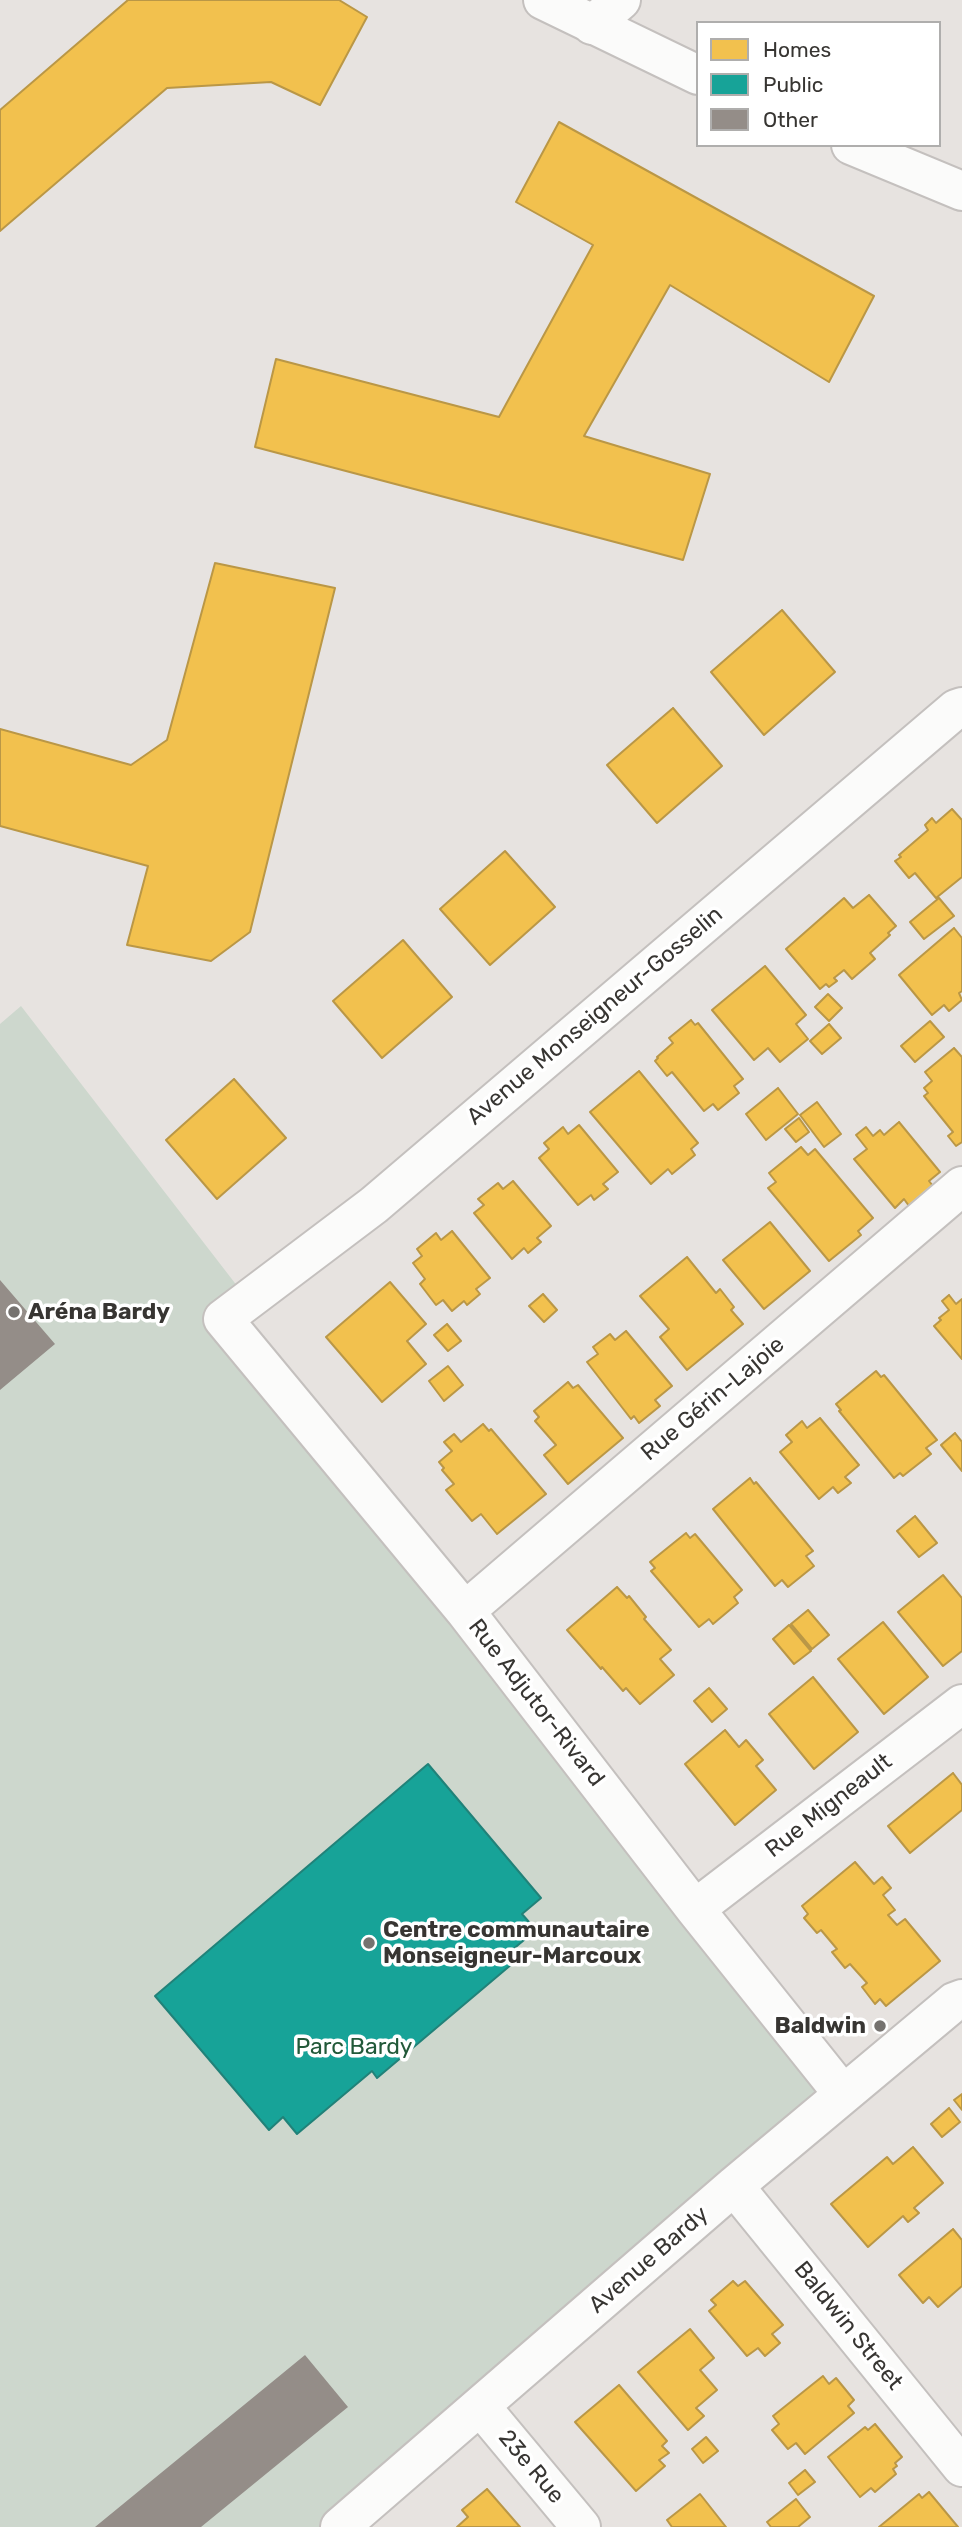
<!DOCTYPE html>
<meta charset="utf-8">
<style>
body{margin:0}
#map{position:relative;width:962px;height:2527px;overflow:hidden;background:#e7e3e0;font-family:Rubik,sans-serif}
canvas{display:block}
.legend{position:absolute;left:696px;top:21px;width:245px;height:126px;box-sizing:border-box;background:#fff;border:2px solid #afaead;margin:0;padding:9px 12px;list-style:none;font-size:21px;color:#373532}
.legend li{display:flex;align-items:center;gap:14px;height:35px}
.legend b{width:35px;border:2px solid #afaead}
</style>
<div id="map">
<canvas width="962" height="2527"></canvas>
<ul class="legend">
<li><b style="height:19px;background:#f2c14e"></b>Homes</li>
<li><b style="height:19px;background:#17a398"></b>Public</li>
<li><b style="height:19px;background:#948d88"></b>Other</li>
</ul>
</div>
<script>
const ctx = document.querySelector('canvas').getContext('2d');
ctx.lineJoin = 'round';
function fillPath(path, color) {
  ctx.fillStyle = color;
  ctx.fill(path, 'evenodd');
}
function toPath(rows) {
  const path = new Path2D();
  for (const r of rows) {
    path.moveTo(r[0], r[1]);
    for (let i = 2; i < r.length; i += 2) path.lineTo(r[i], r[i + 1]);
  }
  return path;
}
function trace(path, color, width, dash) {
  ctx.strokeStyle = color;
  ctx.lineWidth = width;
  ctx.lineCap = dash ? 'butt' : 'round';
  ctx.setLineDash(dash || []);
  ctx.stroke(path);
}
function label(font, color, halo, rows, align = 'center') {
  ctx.font = font + ' Rubik,sans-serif';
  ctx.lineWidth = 7;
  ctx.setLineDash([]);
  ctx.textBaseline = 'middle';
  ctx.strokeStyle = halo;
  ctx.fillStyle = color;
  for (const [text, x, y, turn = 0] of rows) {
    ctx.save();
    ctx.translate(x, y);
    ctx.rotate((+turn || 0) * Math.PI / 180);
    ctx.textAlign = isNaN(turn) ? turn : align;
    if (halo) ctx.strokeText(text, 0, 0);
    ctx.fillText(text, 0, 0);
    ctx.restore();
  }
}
fillPath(toPath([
 [21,1006,248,1300,223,1319,843,2094,340,2527,0,2527,0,1024]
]), '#cdd7cd');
const homes = toPath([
 [128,0,339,0,367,17,320,105,271,82,167,88,0,231,0,110,128,0],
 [559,122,874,296,829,382,670,285,584,436,710,474,683,560,255,447,276,359,499,417,593,245,516,202,559,122],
 [215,563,335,588,250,932,211,961,127,945,148,866,0,826,0,729,131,765,167,740,215,563],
 [782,610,835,672,764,735,711,672,782,610],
 [673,708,722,766,657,823,607,765,673,708],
 [952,809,962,820,962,877,936,898,915,873,909,878,895,861,901,857,899,855,928,830,925,825,932,818,936,823,952,809],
 [505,851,555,907,490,965,440,909,505,851],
 [869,895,896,926,888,933,890,935,870,953,875,959,852,979,844,970,834,978,837,981,829,987,826,984,820,989,786,949,844,898,853,908,869,895],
 [939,898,954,916,924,939,910,922,939,898],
 [954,928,962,938,962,991,959,993,962,1000,949,1011,944,1005,932,1015,899,975,954,928],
 [403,940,452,997,382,1058,333,1001,403,940],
 [765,966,806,1015,796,1024,808,1039,780,1062,768,1048,754,1060,712,1010,765,966],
 [828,994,842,1008,829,1021,815,1007,828,994],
 [691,1020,695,1025,698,1023,743,1079,734,1086,739,1093,718,1110,713,1104,704,1111,672,1072,667,1076,655,1061,658,1058,657,1057,673,1043,669,1038,691,1020],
 [930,1021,944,1037,915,1062,901,1046,930,1021],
 [829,1024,841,1038,822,1054,810,1041,829,1024],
 [954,1048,962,1057,962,1142,956,1146,948,1136,953,1132,924,1096,928,1093,924,1088,932,1081,925,1072,954,1048],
 [639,1071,698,1143,691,1149,695,1155,672,1174,668,1169,651,1184,590,1112,639,1071],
 [234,1079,286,1138,217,1199,166,1140,234,1079],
 [778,1088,798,1114,766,1140,746,1114,778,1088],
 [817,1102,841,1134,824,1147,800,1115,817,1102],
 [799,1118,809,1132,796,1142,785,1129,799,1118],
 [899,1122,940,1172,929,1181,933,1186,909,1206,904,1199,895,1208,854,1159,867,1149,856,1135,866,1127,873,1136,880,1130,884,1135,899,1122],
 [579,1125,618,1172,603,1184,608,1189,594,1200,591,1195,578,1205,539,1158,549,1149,544,1143,563,1127,568,1134,579,1125],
 [801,1147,808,1155,815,1149,873,1218,858,1231,861,1235,829,1261,768,1188,776,1182,769,1173,801,1147],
 [513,1181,551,1226,537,1238,541,1242,528,1253,524,1248,512,1259,474,1213,484,1205,478,1199,498,1183,503,1189,513,1181],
 [770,1222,810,1271,764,1309,723,1260,770,1222],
 [452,1231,490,1278,476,1289,480,1294,467,1305,464,1301,452,1311,443,1300,436,1305,420,1284,425,1279,413,1263,422,1256,417,1249,436,1233,441,1240,452,1231],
 [687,1257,716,1293,720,1289,734,1307,731,1310,743,1324,687,1370,660,1337,669,1329,640,1296,687,1257],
 [390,1282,426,1324,407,1341,426,1364,382,1402,326,1337,390,1282],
 [543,1294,557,1310,544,1322,529,1306,543,1294],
 [949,1295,956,1304,962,1299,962,1359,934,1326,941,1320,939,1318,949,1310,942,1301,949,1295],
 [447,1324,461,1341,448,1351,434,1335,447,1324],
 [626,1331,672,1386,655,1400,660,1406,639,1423,634,1416,631,1419,587,1362,598,1354,593,1347,610,1334,615,1340,626,1331],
 [448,1366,463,1385,444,1401,429,1381,448,1366],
 [876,1371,881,1377,884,1375,937,1440,926,1448,931,1454,903,1476,900,1473,894,1478,839,1411,841,1410,836,1404,876,1371],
 [568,1382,573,1388,578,1385,623,1438,568,1484,544,1455,556,1445,535,1421,539,1417,534,1411,568,1382],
 [820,1418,859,1465,845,1477,851,1483,838,1493,833,1487,819,1499,780,1452,792,1442,786,1435,802,1421,807,1428,820,1418],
 [483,1424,489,1431,491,1429,546,1494,497,1534,481,1514,472,1521,446,1490,454,1484,442,1470,444,1468,439,1462,452,1451,444,1442,454,1434,461,1442,483,1424],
 [955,1433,962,1442,962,1471,941,1445,955,1433],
 [750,1478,754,1484,756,1482,813,1551,806,1556,814,1566,788,1587,782,1580,775,1586,713,1509,750,1478],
 [915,1516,937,1543,919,1557,897,1531,915,1516],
 [686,1533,690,1538,695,1534,742,1590,734,1597,738,1603,713,1624,709,1619,699,1627,651,1571,655,1568,650,1562,686,1533],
 [943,1575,962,1598,962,1651,943,1666,898,1612,943,1575],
 [617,1587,627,1598,629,1596,646,1617,644,1619,671,1650,660,1659,674,1675,640,1704,626,1688,623,1691,602,1667,601,1669,567,1630,617,1587],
 [808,1610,829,1635,812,1649,791,1624,808,1610],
 [883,1622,928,1677,884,1714,838,1659,883,1622],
 [789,1625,811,1651,794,1664,773,1639,789,1625],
 [813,1677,858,1732,814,1769,769,1714,813,1677],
 [709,1688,727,1709,712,1722,694,1701,709,1688],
 [725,1730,739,1747,746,1740,763,1760,756,1766,776,1790,735,1825,685,1764,725,1730],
 [953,1773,962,1785,962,1810,910,1853,888,1826,953,1773],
 [855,1862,874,1884,882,1877,891,1888,883,1895,895,1910,888,1915,897,1925,905,1919,940,1961,886,2006,880,1999,875,2004,862,1987,867,1983,850,1964,845,1968,832,1952,837,1949,821,1930,817,1933,804,1918,808,1914,802,1906,855,1862],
 [962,2094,962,2110,954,2100,962,2094],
 [949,2108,960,2122,942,2137,931,2124,949,2108],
 [913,2147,943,2183,914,2208,919,2213,908,2222,903,2216,868,2247,831,2204,887,2157,893,2164,913,2147],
 [953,2229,962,2240,962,2286,938,2307,929,2297,923,2303,899,2275,953,2229],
 [733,2281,738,2286,745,2281,783,2325,772,2334,780,2343,765,2356,758,2348,747,2356,709,2311,716,2305,711,2300,733,2281],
 [690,2329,714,2358,700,2370,717,2390,696,2408,704,2416,688,2430,638,2372,690,2329],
 [823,2376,829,2384,836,2378,854,2400,848,2406,854,2413,805,2454,796,2443,788,2449,772,2430,779,2424,773,2416,823,2376],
 [619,2385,667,2441,662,2446,669,2453,659,2460,665,2466,636,2491,575,2422,619,2385],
 [875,2424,902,2457,895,2463,897,2466,893,2469,896,2474,875,2492,871,2488,860,2497,828,2457,865,2427,868,2430,875,2424],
 [706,2437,718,2451,703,2463,692,2449,706,2437],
 [805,2470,815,2482,798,2495,789,2483,805,2470],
 [487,2489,520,2527,457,2527,468,2517,462,2510,487,2489],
 [929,2492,958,2527,879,2527,919,2494,922,2498,929,2492],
 [700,2494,726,2527,672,2527,667,2520,700,2494],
 [796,2499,810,2517,798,2527,771,2527,767,2522,796,2499]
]);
fillPath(homes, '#f2c14e');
trace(homes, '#ba9746', 2);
const public = toPath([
 [428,1764,541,1898,522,1914,536,1930,505,1956,512,1964,377,2078,372,2071,297,2134,283,2117,269,2130,155,1996,428,1764]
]);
fillPath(public, '#17a398');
trace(public, '#218279', 2);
fillPath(toPath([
 [0,1280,55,1344,0,1390],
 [305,2355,348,2407,201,2527,95,2527]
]), '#948d88');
const minor = toPath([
 [592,25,621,0],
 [465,1611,962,1186],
 [695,1909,962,1704],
 [843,2094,695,1909,465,1611,223,1319,374,1205,956,709,962,707],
 [734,2186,962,2467],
 [481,2407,581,2527],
 [340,2527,734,2186,954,2002,962,1999]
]);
const secondary = toPath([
 [543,0,698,75],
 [851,145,962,191]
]);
trace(minor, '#c4c0be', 42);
trace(secondary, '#c4c0be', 42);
trace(minor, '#fbfbfa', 38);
trace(secondary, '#fbfbfa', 38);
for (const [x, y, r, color] of [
 [14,1312,7,"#75726f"],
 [369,1943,7,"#75726f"],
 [880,2026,7,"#75726f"]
]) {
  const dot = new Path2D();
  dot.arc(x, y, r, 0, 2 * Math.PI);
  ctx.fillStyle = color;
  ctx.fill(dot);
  trace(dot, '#fff', 2.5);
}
label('23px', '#373532', '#fff', [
 ["Avenue Monseigneur-Gosselin",595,1016,-40],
 ["Rue Gérin-Lajoie",713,1399,-40],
 ["Rue Adjutor-Rivard",536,1703,52],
 ["Rue Migneault",829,1806,-38],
 ["Avenue Bardy",649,2260,-41],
 ["Baldwin Street",848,2326,51],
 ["23e Rue",531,2467,50]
]);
label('bold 23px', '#373532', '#fff', [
 ["Aréna Bardy",28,1312],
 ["Centre communautaire",383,1930],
 ["Monseigneur-Marcoux",383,1956],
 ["Baldwin",866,2026,"right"]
], 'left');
label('23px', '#225939', '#fff', [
 ["Parc Bardy",354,2047]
]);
</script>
